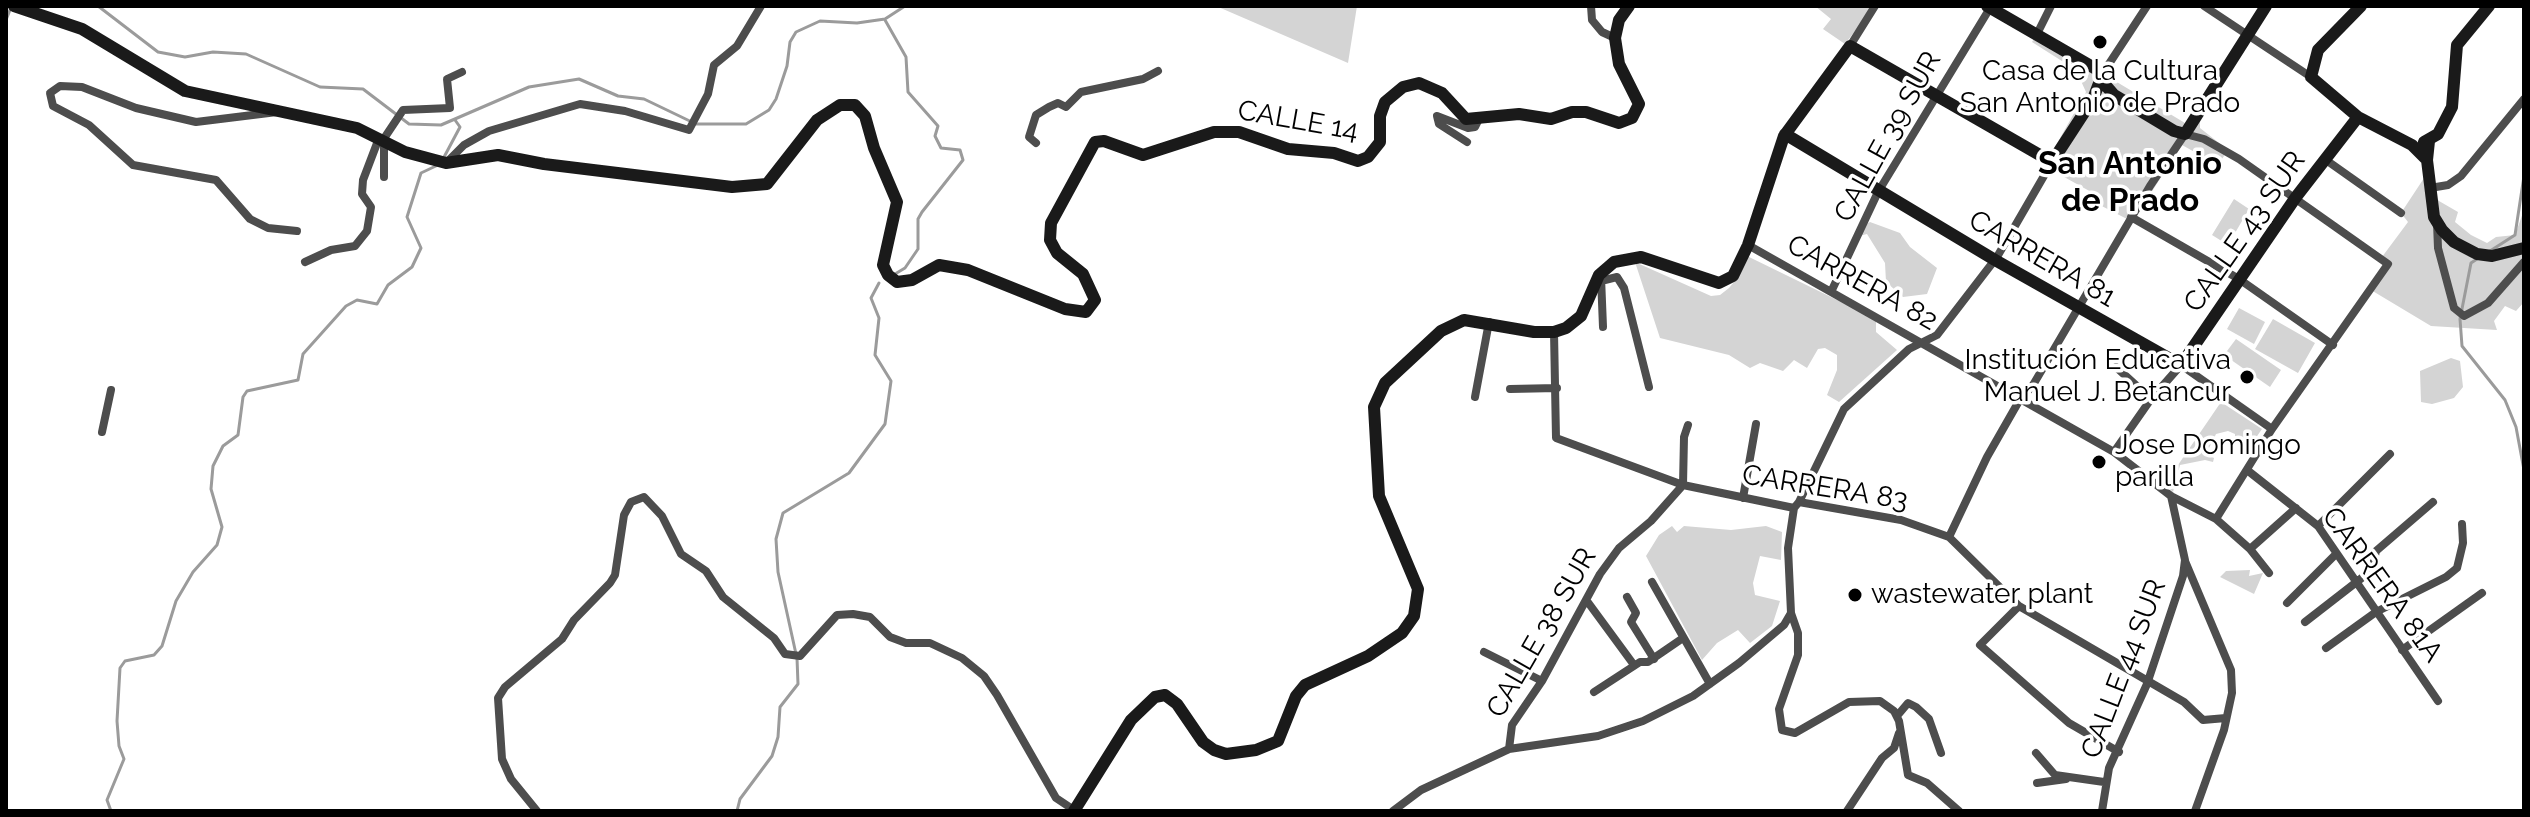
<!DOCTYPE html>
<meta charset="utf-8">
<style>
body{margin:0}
#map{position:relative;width:2530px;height:817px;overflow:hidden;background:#fff;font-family:Raleway,sans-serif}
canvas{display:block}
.frame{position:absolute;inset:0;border:8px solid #000;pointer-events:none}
</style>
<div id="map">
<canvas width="2530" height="817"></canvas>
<div class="frame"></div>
</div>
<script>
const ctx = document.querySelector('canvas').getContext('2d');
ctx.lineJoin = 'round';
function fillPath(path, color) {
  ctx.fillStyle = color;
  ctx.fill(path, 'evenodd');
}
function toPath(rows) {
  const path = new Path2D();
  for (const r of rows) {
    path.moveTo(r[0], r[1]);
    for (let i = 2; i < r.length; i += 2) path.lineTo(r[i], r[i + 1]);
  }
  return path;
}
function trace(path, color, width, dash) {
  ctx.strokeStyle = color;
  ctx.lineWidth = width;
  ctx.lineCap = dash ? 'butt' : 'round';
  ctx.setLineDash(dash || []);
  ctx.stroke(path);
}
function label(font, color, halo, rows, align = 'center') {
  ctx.font = font + ' Raleway,sans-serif';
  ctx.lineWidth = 7;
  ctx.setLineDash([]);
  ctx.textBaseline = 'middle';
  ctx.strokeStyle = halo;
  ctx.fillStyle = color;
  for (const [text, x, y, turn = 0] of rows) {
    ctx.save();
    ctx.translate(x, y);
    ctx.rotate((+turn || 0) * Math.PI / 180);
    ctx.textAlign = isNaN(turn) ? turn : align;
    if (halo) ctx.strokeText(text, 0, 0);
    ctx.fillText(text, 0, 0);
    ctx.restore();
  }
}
fillPath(toPath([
 [1216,6,1357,6,1348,63],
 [1815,6,1874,6,1845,44,1823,29,1831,19],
 [2037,34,2185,123,2200,121,2200,128,2228,150,2218,165,2182,145,2136,216,2127,219,2090,200,2093,193,2048,168,2051,154,2086,92,2076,70,2032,42],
 [2427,160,2430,189,2439,201,2458,212,2455,222,2471,235,2487,243,2496,237,2515,235,2524,210,2524,302,2516,311,2505,306,2494,321,2497,330,2431,326,2371,290,2386,268,2382,257,2408,222,2401,213,2426,175],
 [2234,199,2249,209,2228,245,2212,235],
 [1870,222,1900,233,1910,247,1937,268,1927,294,1903,297,1886,282,1885,263,1867,234,1859,236,1862,226],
 [1747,256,1876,319,1876,332,1897,350,1839,402,1827,395,1837,370,1837,355,1825,348,1818,349,1807,368,1794,360,1783,371,1760,363,1750,368,1729,355,1660,338,1635,262,1711,296,1720,295,1729,288,1738,277],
 [2239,308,2265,322,2254,344,2227,329],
 [2273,319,2315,343,2298,373,2255,349],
 [2236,339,2281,370,2270,387,2224,355],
 [2451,358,2460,361,2463,387,2454,398,2432,404,2421,402,2420,371],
 [2221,402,2262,429,2246,452,2235,441,2235,434,2228,431,2216,434,2206,454,2214,458,2213,462,2205,460,2180,465,2173,492,2163,483,2173,471,2170,463,2178,465],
 [1672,526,1677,532,1684,526,1731,530,1766,526,1782,532,1781,560,1760,556,1753,583,1755,595,1780,601,1772,626,1750,643,1738,630,1717,643,1702,660,1646,556,1659,535],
 [2250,570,2249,576,2263,573,2254,594,2220,577,2226,571]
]), '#d4d4d4');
trace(toPath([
 [98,6,158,52,185,57,213,52,246,54,320,87,363,89,409,124,441,125,529,87,579,79,618,96,644,99,696,124,746,124,769,110,776,99,787,66,790,42,796,32,820,21,857,23,885,19,905,6],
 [6,20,10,10],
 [885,20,906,57,908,92,938,126,935,136,941,148,960,150,963,160,922,212,918,219,918,249,905,268,895,274],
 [443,159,460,127,455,120],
 [2490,251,2515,235,2524,176],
 [2477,259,2471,263,2460,319,2462,346,2505,400,2516,427,2524,470],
 [796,654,778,572,776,539,783,513,849,473,885,424,891,381,875,355,879,318,871,298,879,283],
 [111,811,107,800,124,759,119,746,117,721,120,668,125,661,154,655,162,646,176,601,193,572,217,545,222,527,211,489,213,466,223,446,238,435,243,397,247,391,298,380,303,354,346,306,357,300,377,304,388,285,412,267,421,248,407,217,421,173,438,165],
 [737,811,740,799,772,756,778,737,780,707,798,684,797,658]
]), '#9b9b9b', 3);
trace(toPath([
 [1591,6,1592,20,1602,32,1615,38],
 [2204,6,2311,77],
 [2037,34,2051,6],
 [1850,46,1875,6],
 [2103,73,2147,6],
 [277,112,196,122,136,108,82,87,60,86,50,93,53,106,89,125,133,165,216,180,250,219,268,228,297,231],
 [383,140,403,110,450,108,447,79,462,72],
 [1467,142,1439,124,1437,116,1468,128,1475,127,1479,119],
 [1036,143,1029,137,1036,115,1049,107,1058,103,1066,107,1081,92,1143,79,1158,71],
 [2326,160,2401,213],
 [446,163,464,145,489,131,580,104,625,111,689,130,708,94,714,65,737,46,761,6],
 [384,177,384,141],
 [2430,188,2448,185,2461,176,2524,99],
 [2131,217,2239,279,2333,345],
 [2437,223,2438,248,2454,308,2464,316,2488,303,2524,262],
 [1748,245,2114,452,2171,496,2216,519,2250,549,2269,573],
 [305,262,331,250,355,246,367,231,371,207,362,194,363,180,379,138],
 [1599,275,1605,280,1617,277,1624,288,1649,387],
 [1601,277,1603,327],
 [1831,292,1878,192,1990,8],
 [1554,332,1556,438,1683,485,1794,508,1799,502,1901,520,1949,537,2019,606,2184,702,2203,720,2226,718],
 [2116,367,2151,399],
 [1510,389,1557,388],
 [1475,397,1489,322],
 [102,432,111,390],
 [2114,452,2151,399,2181,365,2272,429],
 [2247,470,2318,526,2438,701],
 [1743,498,1756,424],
 [1799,502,1844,409,1909,349,1937,335,1997,257,2052,162],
 [2318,526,2390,454],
 [1949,537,1987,457,2019,401,2033,385,2150,186,2185,134,2204,139,2239,159,2388,264,2272,429,2216,519],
 [2250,549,2296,508],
 [2185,561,2231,670,2232,693,2224,730,2195,811],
 [1652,582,1710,684],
 [1627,597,1636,613,1631,622,1654,659],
 [1587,601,1634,665],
 [2287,603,2336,554],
 [2019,606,1980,645,2069,723,2119,752],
 [1791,613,1798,633,1798,655,1779,709,1782,730,1795,733,1849,702,1880,701,1894,711,1899,721,1908,775,1927,783,1959,811],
 [2305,622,2372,570,2376,551,2433,502],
 [2326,648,2376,612,2446,577,2457,568,2463,543,2462,524],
 [2402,650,2482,593],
 [1484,652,1542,681],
 [1594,692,1640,662,1648,662,1683,638],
 [1897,716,1908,703,1916,707,1929,719,1941,753],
 [1509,749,1512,725,1542,681,1600,574,1619,548,1651,521,1683,485,1684,437,1688,425],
 [2036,753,2055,775,2104,782],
 [2037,783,2066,779],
 [537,811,511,779,502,759,498,698,505,687,562,639,574,620,610,583,615,575,624,515,631,502,644,497,662,516,681,554,706,571,723,597,774,638,785,654,800,656,837,615,853,614,870,617,890,637,906,643,930,643,962,658,984,676,997,695,1056,798,1074,810],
 [1393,811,1421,790,1509,749,1598,736,1643,721,1693,696,1739,663,1784,625,1791,613,1788,548,1794,508],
 [1847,811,1882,758,1894,748,1899,733],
 [2102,811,2109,768,2147,684,2183,576,2185,560,2171,496]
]), '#4d4d4d', 8);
trace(toPath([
 [14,6,82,29,185,91,357,128,405,152,446,163,498,155,544,164,732,187,767,184,817,120,840,105,855,105,865,116,874,148,897,202,883,265,888,275,897,282,912,280,939,265,968,270,1065,309,1086,312,1095,300,1083,274,1057,253,1050,240,1051,223,1095,142,1104,141,1143,155,1214,132,1239,132,1288,149,1334,153,1358,161,1368,157,1380,142,1380,116,1385,102,1403,87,1419,83,1442,93,1466,119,1519,114,1551,119,1572,112,1586,112,1619,123,1632,118,1639,104,1619,64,1615,38,1619,20,1629,6],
 [2361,6,2318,50,2311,77,2358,117,2412,145,2427,160],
 [2101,80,2114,95,2174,131,2185,134,2266,6],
 [1785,134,1995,260,2181,365,2296,197,2358,117],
 [2429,141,2427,160,2434,217,2442,230,2454,242,2477,254,2492,256,2524,248],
 [2424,142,2438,134,2452,107,2457,45,2489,6],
 [1074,811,1131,720,1155,697,1165,695,1177,704,1203,742,1214,750,1226,754,1256,750,1278,741,1296,696,1305,685,1368,656,1402,633,1414,616,1418,589,1379,496,1374,407,1385,383,1441,331,1464,320,1534,332,1554,332,1566,328,1581,316,1599,275,1614,262,1641,257,1719,283,1733,276,1748,245,1784,136,1850,46,2052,162,2093,99,2103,73,1987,6]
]), '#1a1a1a', 12);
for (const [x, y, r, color] of [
 [2100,42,8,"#000"],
 [2247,377,8,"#000"],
 [2099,462,8,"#000"],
 [1855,595,8,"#000"]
]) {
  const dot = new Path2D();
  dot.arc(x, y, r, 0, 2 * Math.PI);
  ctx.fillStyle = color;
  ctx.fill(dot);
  trace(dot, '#fff', 3);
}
label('28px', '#000', '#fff', [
 ["Casa de la Cultura",2100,72,"center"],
 ["San Antonio de Prado",2100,104,"center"],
 ["Institución Educativa",2231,361,"right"],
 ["Manuel J. Betancur",2231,393,"right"],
 ["Jose Domingo",2115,446],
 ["parilla",2115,478],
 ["wastewater plant",1871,595]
], 'left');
label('28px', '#000', '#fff', [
 ["CALLE 14",1298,121,10],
 ["CALLE 39 SUR",1888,137,-61],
 ["CALLE 43 SUR",2245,232,-55],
 ["CARRERA 81",2042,259,30],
 ["CARRERA 82",1862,283,29],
 ["CARRERA 83",1825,488,9],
 ["CARRERA 81A",2382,585,54],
 ["CALLE 38 SUR",1542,633,-60],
 ["CALLE 44 SUR",2124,669,-69]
]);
label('bold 32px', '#000', '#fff', [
 ["San Antonio",2130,164],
 ["de Prado",2130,201]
]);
</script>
